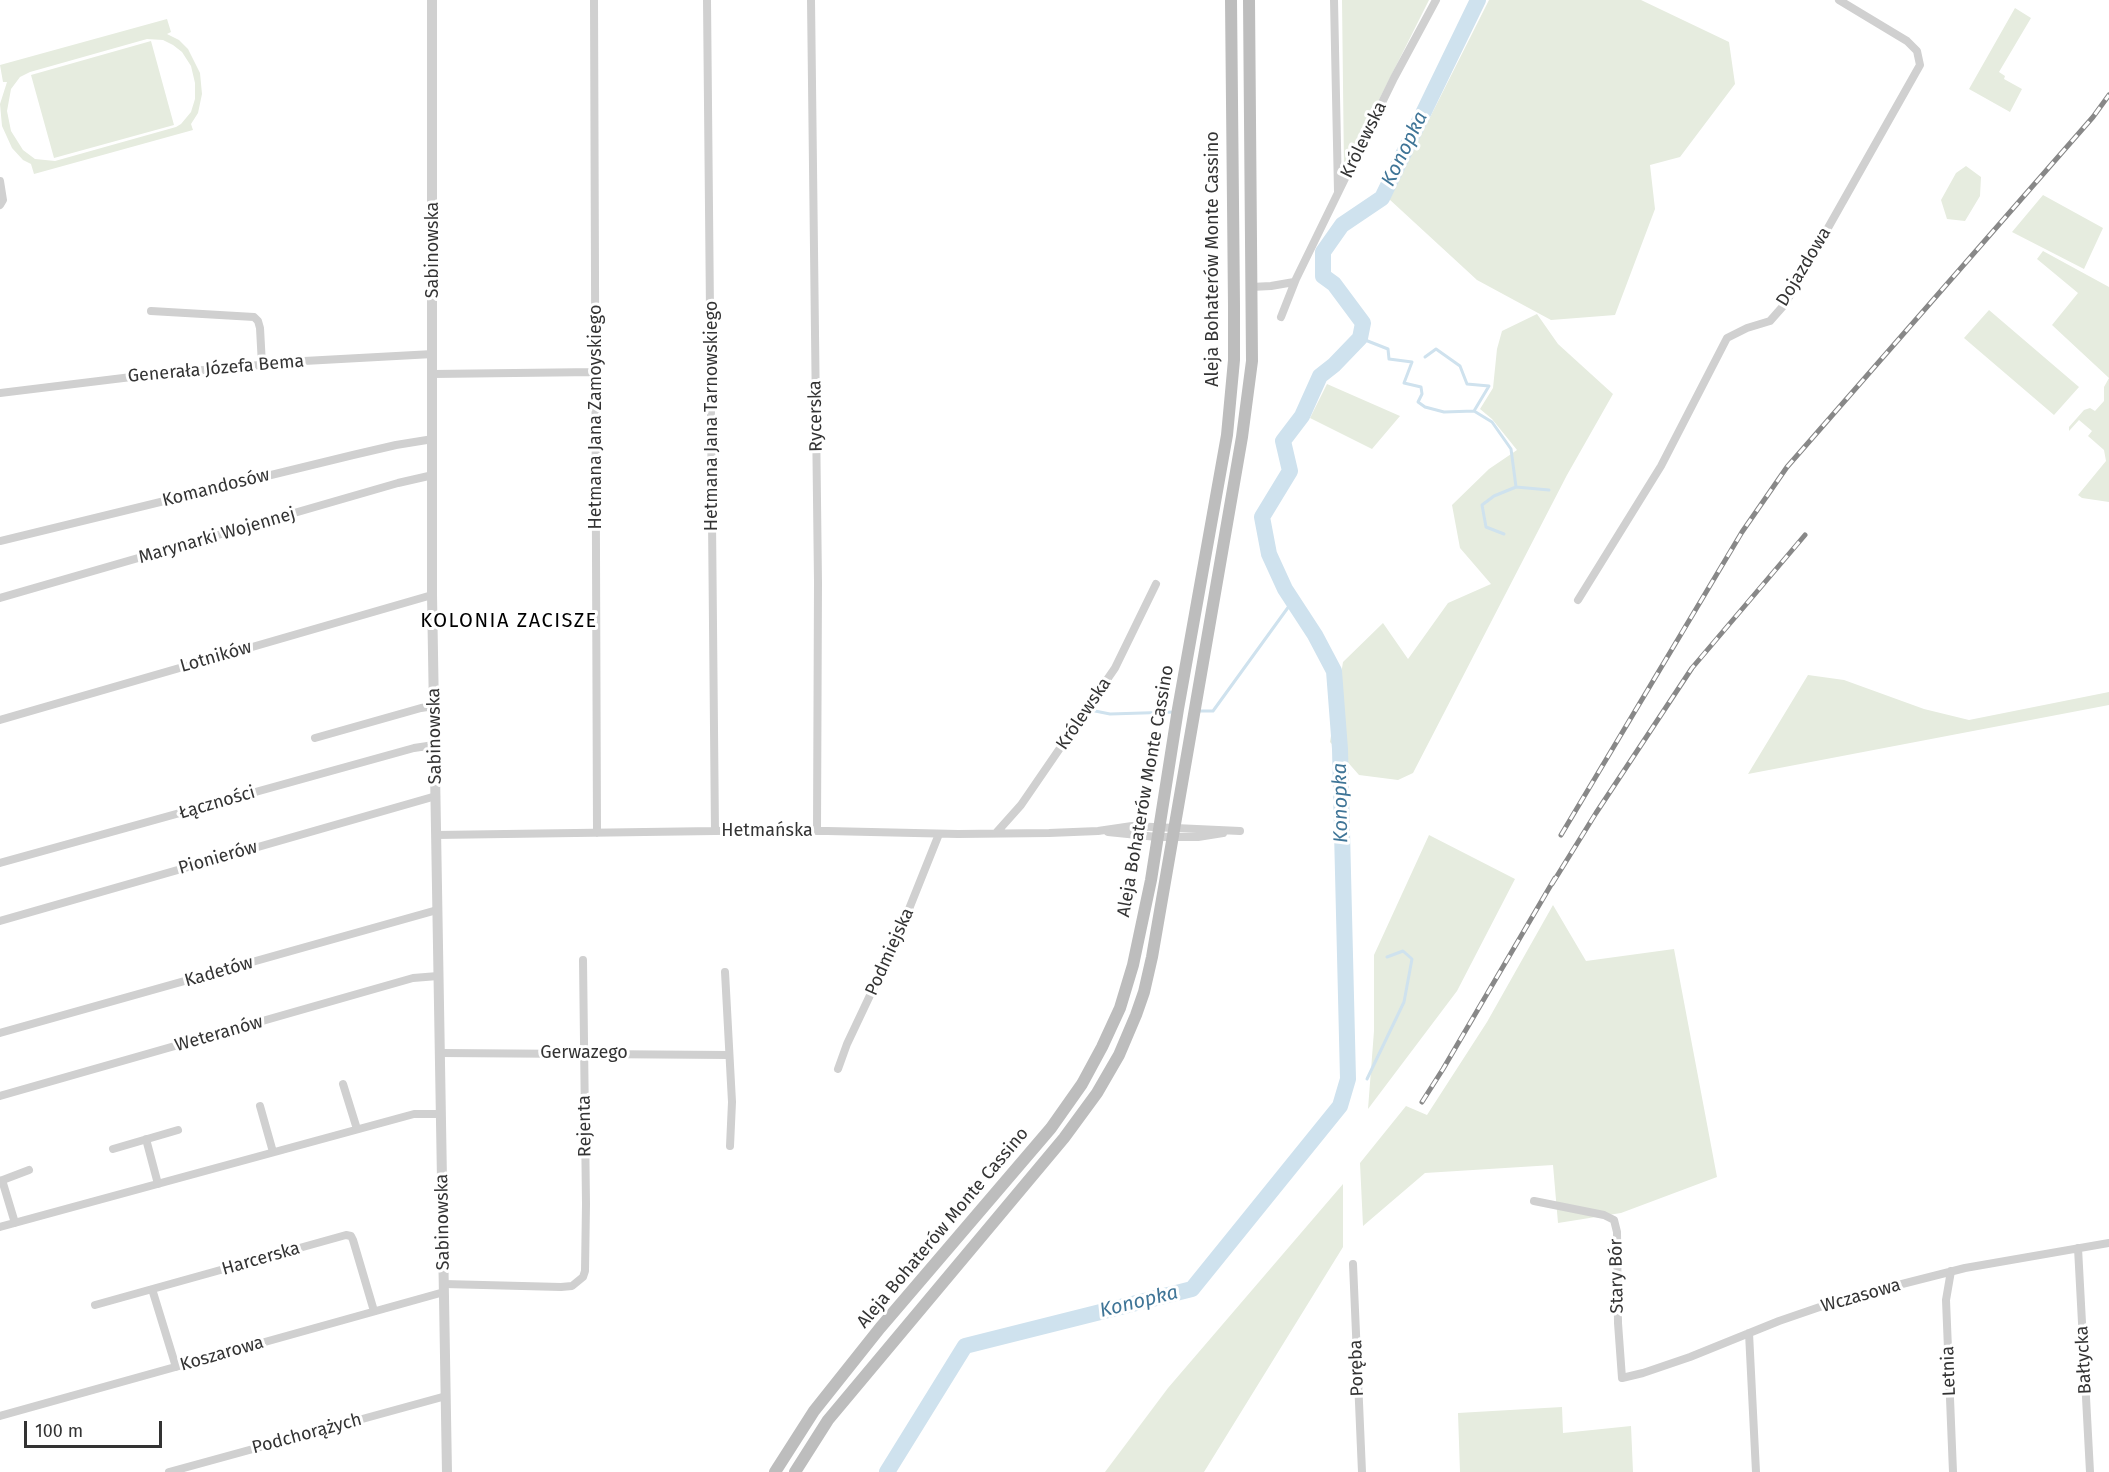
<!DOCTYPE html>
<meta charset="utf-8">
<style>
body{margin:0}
#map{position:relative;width:2109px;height:1472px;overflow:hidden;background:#fff;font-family:"Fira Sans",sans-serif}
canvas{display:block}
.scale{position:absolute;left:24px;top:1421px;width:138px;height:27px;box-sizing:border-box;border:3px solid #333;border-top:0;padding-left:8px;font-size:18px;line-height:21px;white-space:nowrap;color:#333;-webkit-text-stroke:4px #fff;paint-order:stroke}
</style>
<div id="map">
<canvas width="2109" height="1472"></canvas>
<div class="scale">100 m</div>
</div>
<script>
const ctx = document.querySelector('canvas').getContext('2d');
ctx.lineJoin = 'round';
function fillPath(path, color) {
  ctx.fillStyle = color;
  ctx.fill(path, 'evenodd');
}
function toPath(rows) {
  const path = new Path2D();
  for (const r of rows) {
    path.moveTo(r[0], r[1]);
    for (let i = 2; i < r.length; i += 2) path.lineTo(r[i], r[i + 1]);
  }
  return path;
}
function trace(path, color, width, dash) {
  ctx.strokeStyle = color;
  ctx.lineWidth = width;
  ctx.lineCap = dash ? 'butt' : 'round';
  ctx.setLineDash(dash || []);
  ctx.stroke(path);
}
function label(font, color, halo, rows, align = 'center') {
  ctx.font = font + ' "Fira Sans",sans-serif';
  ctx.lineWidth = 6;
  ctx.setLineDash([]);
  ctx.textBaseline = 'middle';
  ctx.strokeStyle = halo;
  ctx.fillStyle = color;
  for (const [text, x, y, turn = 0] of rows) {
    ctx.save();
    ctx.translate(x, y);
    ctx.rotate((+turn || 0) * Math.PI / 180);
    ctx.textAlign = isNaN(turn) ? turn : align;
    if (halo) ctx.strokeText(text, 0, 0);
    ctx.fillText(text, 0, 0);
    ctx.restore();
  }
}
fillPath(toPath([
 [1342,0,1429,0,1344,170],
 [1489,0,1641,0,1729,42,1735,84,1680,157,1650,165,1655,209,1615,315,1551,320,1477,280,1389,199],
 [2015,8,2031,18,1999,72,2005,76,2004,79,2022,89,2010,112,1969,89],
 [167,19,171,32,167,34,179,40,188,49,200,73,202,94,198,113,191,124,193,130,34,174,31,164,23,160,12,148,2,126,0,104,7,82,3,82,0,65],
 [147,39,163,40,173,45,182,52,191,66,195,83,195,99,191,112,181,124,176,127,55,161,35,159,23,150,11,131,7,111,11,89,20,77,30,72],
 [151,41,174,125,54,158,31,75],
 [1966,166,1981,177,1980,196,1965,221,1947,219,1941,200,1956,173],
 [2043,195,2103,228,2084,269,2012,232],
 [2043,251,2109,287,2109,502,2082,498,2078,495,2106,461,2104,450,2088,436,2092,431,2079,420,2069,431,2069,427,2084,410,2090,408,2095,411,2104,401,2104,387,2109,378,2052,325,2078,293,2037,259],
 [1989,310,2079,387,2054,415,1964,338],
 [1537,314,1558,344,1613,394,1567,475,1413,773,1398,780,1359,775,1330,742,1343,662,1383,623,1408,659,1448,603,1491,584,1460,548,1452,505,1489,469,1517,450,1492,419,1480,409,1493,388,1497,349,1502,331],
 [1327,384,1400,416,1372,449,1310,418],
 [1808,675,1844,680,1924,709,1969,720,2109,692,2109,705,1748,774],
 [1429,835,1515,879,1457,991,1368,1109,1374,1031,1374,955],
 [1553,905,1586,961,1674,949,1717,1177,1621,1213,1558,1223,1553,1165,1425,1173,1363,1226,1360,1163,1406,1106,1427,1115,1487,1022],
 [1343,1184,1343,1247,1204,1472,1105,1472,1168,1388],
 [1562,1407,1563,1433,1631,1426,1633,1472,1460,1472,1458,1413]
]), '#e6ecdf');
trace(toPath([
 [1360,338,1388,349,1389,359,1412,362,1404,383,1421,387,1422,394,1418,402,1425,407,1444,412,1474,411,1492,422,1511,449,1516,487,1494,496,1482,505,1486,527,1504,534],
 [1425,357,1436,349,1460,366,1467,384,1489,386,1474,411],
 [1516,487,1549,490],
 [1095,711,1110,714,1175,712],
 [1197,711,1213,711,1292,602],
 [1367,1079,1404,1002,1412,959,1403,951,1387,957]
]), '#cfe2ee', 3);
trace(toPath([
 [887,1472,965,1346,1192,1289,1340,1106,1348,1079,1340,749,1334,671,1315,635,1285,589,1269,554,1262,517,1290,471,1283,441,1302,416,1320,376,1334,365,1360,338,1363,323,1334,284,1323,276,1323,252,1342,225,1382,198,1478,0]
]), '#cfe2ee', 16);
trace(toPath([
 [594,0,597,833],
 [707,0,715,831],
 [811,0,818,582,817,831],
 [1334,0,1338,192],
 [0,181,3,200,0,205],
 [1251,287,1271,286,1294,282],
 [151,311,254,317,258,321,260,328,262,365],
 [1281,317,1296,279,1394,78,1436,0],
 [433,374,596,372],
 [0,393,148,375,304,361,433,354],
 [0,541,353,455,396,445,433,439],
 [0,598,398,483,433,475],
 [1578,600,1661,466,1727,338,1747,328,1770,321,1785,304,1920,65,1917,51,1907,41,1839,0],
 [0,720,432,595],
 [315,738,421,708,434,706],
 [1108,832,1157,837,1198,837,1223,833],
 [996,833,1021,805,1115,668,1156,584],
 [436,835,784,830,958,834,1049,833,1098,831,1132,826,1240,831],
 [0,863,414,748,434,745],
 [0,921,436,796],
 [725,972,732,1102,730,1146],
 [0,1033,437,910],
 [440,1053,729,1055],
 [838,1069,847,1044,899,934,939,834],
 [343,1084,357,1129],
 [0,1096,413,978,438,976],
 [260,1106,273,1152],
 [146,1139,158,1184],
 [113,1149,178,1130],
 [2,1180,15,1223],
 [0,1181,29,1170],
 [1534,1201,1604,1215,1614,1220,1617,1232,1618,1323,1622,1378,1643,1373,1690,1357,1779,1321,1843,1299,1965,1268,2109,1243],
 [0,1227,414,1114,441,1114],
 [2078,1248,2090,1472],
 [1353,1264,1362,1472],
 [1951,1271,1946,1300,1953,1472],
 [444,1284,561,1287,572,1286,583,1277,585,1271,586,1204,583,960],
 [152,1289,176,1367],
 [95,1305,346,1235,351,1236,353,1240,374,1311],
 [1749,1333,1756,1472],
 [0,1416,444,1292],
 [169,1472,446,1396]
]), '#d0d0d0', 8);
trace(toPath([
 [432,0,432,595,447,1472]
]), '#d0d0d0', 10);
trace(toPath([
 [775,1472,814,1411,880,1328,1051,1128,1082,1084,1102,1047,1120,1008,1133,965,1151,880,1178,709,1227,435,1234,360,1234,306,1231,0],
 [795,1472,828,1420,1064,1138,1097,1093,1119,1055,1136,1015,1144,992,1152,957,1242,437,1252,361,1249,0]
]), '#bdbdbd', 12);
const rail = toPath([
 [1561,835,1742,532,1787,467,2093,117,2109,95],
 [1552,884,1596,813,1692,668,1805,535],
 [1422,1102,1443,1069,1555,878]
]);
trace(rail, '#888', 5);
trace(rail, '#fff', 3, [9]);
label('18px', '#333', '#fff', [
 ["Królewska",1364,140,-64],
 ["Sabinowska",433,250,-90],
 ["Aleja Bohaterów Monte Cassino",1213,259,-90],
 ["Dojazdowa",1804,267,-59],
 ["Generała Józefa Bema",216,369,-5],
 ["Hetmana Jana Tarnowskiego",712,416,-90],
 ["Rycerska",816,416,-91],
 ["Hetmana Jana Zamoyskiego",596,417,-90],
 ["Komandosów",216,488,-14],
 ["Marynarki Wojennej",217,536,-16],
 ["Lotników",216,657,-16],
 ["Królewska",1084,714,-56],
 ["Sabinowska",435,736,-91],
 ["Aleja Bohaterów Monte Cassino",1146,791,-80],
 ["Łączności",217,803,-16],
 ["Hetmańska",767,831],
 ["Pionierów",218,858,-16],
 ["Podmiejska",890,952,-66],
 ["Kadetów",219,972,-16],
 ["Weteranów",219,1034,-16],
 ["Gerwazego",584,1053],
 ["Rejenta",585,1126,-91],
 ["Sabinowska",443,1222,-91],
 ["Aleja Bohaterów Monte Cassino",943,1228,-50],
 ["Harcerska",261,1259,-16],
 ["Stary Bór",1617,1276,-91],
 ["Wczasowa",1861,1296,-16],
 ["Koszarowa",222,1354,-16],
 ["Bałtycka",2084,1360,-93],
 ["Poręba",1357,1368,-92],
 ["Letnia",1949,1371,-92],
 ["Podchorążych",307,1434,-15]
]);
label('italic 20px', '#3f7597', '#fff', [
 ["Konopka",1405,149,-64],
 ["Konopka",1341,803,-91],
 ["Konopka",1139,1302,-14]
]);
ctx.letterSpacing = '1.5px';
label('20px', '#000', '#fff', [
 ["KOLONIA ZACISZE",509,621]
]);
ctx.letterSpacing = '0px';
</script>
